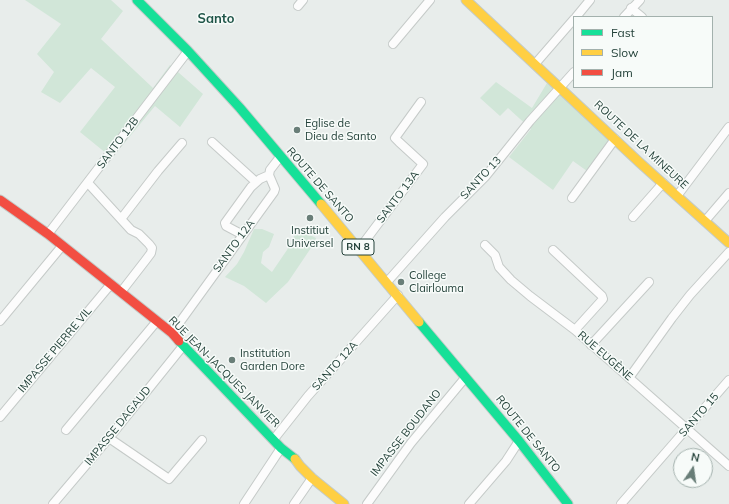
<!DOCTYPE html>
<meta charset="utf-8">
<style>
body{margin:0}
#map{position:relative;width:729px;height:504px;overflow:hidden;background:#e8edeb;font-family:Mulish,sans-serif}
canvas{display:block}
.legend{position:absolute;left:573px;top:16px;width:140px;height:72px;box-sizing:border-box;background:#f7fbf9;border:1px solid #a3b1ad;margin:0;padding:5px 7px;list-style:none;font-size:12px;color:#24423a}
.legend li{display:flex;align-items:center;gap:8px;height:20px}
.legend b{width:20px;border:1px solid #a3b1ad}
.north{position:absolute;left:673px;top:448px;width:40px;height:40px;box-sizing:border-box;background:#f7fbf9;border:1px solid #a3b1ad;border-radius:50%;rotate:13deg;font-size:11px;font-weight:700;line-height:16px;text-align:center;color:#24423a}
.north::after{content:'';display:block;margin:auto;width:14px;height:18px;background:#697e78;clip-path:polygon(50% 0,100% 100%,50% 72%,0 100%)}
</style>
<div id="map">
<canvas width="729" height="504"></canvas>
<ul class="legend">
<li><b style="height:5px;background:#16e098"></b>Fast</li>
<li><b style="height:5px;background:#ffcf43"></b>Slow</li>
<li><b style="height:5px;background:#f24e42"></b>Jam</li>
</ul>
<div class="north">N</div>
</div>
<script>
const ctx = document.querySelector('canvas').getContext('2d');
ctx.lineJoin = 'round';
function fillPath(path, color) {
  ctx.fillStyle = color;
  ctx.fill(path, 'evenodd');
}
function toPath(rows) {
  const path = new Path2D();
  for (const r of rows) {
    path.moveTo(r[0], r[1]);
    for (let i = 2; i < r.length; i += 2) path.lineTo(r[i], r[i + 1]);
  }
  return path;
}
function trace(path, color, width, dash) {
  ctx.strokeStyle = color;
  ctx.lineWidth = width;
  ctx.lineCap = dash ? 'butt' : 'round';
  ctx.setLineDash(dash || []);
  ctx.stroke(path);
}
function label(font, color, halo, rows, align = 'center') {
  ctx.font = font + ' Mulish,sans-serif';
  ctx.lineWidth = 3;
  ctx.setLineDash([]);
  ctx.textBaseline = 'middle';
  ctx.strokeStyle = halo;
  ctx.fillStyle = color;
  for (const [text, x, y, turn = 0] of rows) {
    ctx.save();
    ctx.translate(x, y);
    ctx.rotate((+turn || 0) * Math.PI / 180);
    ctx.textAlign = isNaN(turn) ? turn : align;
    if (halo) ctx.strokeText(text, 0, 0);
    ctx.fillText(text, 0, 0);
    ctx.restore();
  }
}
fillPath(toPath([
 [25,0,111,0,123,11,101,39,153,88,170,65,203,94,180,127,155,106,112,158,80,132,115,87,91,68,60,103,41,92,54,72,37,54,61,24],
 [496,82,532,108,547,83,609,139,587,171,573,161,553,190,509,157,531,129,508,108,500,116,480,98],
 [254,229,262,229,274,234,269,247,263,252,261,263,272,272,289,247,295,234,304,232,316,238,315,242,288,282,266,303,244,286,225,277,237,264,244,252]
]), '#d1e6d8');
const street = toPath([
 [298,6,303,0],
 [631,8,642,17],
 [576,17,590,0],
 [624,17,640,0],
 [393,44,430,0],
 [535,64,574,19],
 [212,142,256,182],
 [88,183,131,230,139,234,149,244,152,248,151,253,145,261,121,292],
 [677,196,729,127],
 [572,198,615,139],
 [633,217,663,183],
 [121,219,158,171,182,143],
 [705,221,729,193],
 [48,234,188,51],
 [243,235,226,226,225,223,251,187,260,179,269,175],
 [485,245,495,255,499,267,511,280,530,296,575,330,729,466],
 [359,249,423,164,399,142,395,138,421,102],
 [553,250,602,296,603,299,575,330],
 [387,282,445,217,485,177,530,121,574,72],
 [0,321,62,246],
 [172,333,274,192,275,189,269,175,270,170,280,157],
 [591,345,649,282],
 [629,378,672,318,690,295,729,252],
 [0,417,111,284],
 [66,430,157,321],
 [109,438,169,479,202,440],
 [274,439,308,396,398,295],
 [53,504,109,438,183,346],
 [244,504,281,448],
 [294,504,312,478],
 [367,504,411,443,465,378],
 [469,504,506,461,519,441],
 [621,504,729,380]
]);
const fast = toPath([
 [137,0,188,51,240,108,321,204],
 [419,322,519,441,568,504],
 [179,341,281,448,295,459]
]);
const slow = toPath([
 [466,0,639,162,729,243],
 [321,204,419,322],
 [295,459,300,466,312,478,344,504]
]);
const jam = toPath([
 [0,200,48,234,172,333,179,341]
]);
trace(street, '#c5cac8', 10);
trace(fast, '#c3cbc8', 11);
trace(slow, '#c3cbc8', 11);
trace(jam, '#c3cbc8', 11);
trace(street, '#fcfcfc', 8);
trace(fast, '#16e098', 9);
trace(slow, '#ffcf43', 9);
trace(jam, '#f24e42', 9);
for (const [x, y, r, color] of [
 [297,130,4,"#697e78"],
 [310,218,4,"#697e78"],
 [401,282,4,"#697e78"],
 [232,360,4,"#697e78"]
]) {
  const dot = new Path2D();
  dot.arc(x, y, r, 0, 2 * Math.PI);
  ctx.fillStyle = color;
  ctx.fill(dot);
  trace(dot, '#f7fbf9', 1.5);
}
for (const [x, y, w] of [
 [358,247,32]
]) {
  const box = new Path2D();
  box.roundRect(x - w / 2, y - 8, w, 16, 3);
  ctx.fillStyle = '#f7fbf9';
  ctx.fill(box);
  trace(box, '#24423a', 1);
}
label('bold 10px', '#24423a', null, [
 ["RN 8",358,247]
]);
label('11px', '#24423a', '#f7fbf9', [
 ["Eglise de",305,124],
 ["Dieu de Santo",305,137],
 ["Institiut",310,231,"center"],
 ["Universel",310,244,"center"],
 ["College",409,276],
 ["Clairlouma",409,289],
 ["Institution",240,354],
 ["Garden Dore",240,367]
], 'left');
label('11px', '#24423a', '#f7fbf9', [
 ["SANTO 12B",118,143,-53],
 ["ROUTE DE LA MINEURE",641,145,43],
 ["SANTO 13",481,178,-47],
 ["ROUTE DE SANTO",320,185,49],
 ["SANTO 13A",398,197,-53],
 ["SANTO 12A",234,246,-54],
 ["IMPASSE PIERRE VIL",55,350,-50],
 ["RUE EUGÈNE",605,356,41],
 ["SANTO 12A",335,366,-48],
 ["RUE JEAN-JACQUES JANVIER",224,372,45],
 ["SANTO 15",699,415,-49],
 ["IMPASSE DAGAUD",118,426,-51],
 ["IMPASSE BOUDANO",406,433,-52],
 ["ROUTE DE SANTO",528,434,51]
]);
label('bold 13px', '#1f5548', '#f7fbf9', [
 ["Santo",216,19]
]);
</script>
